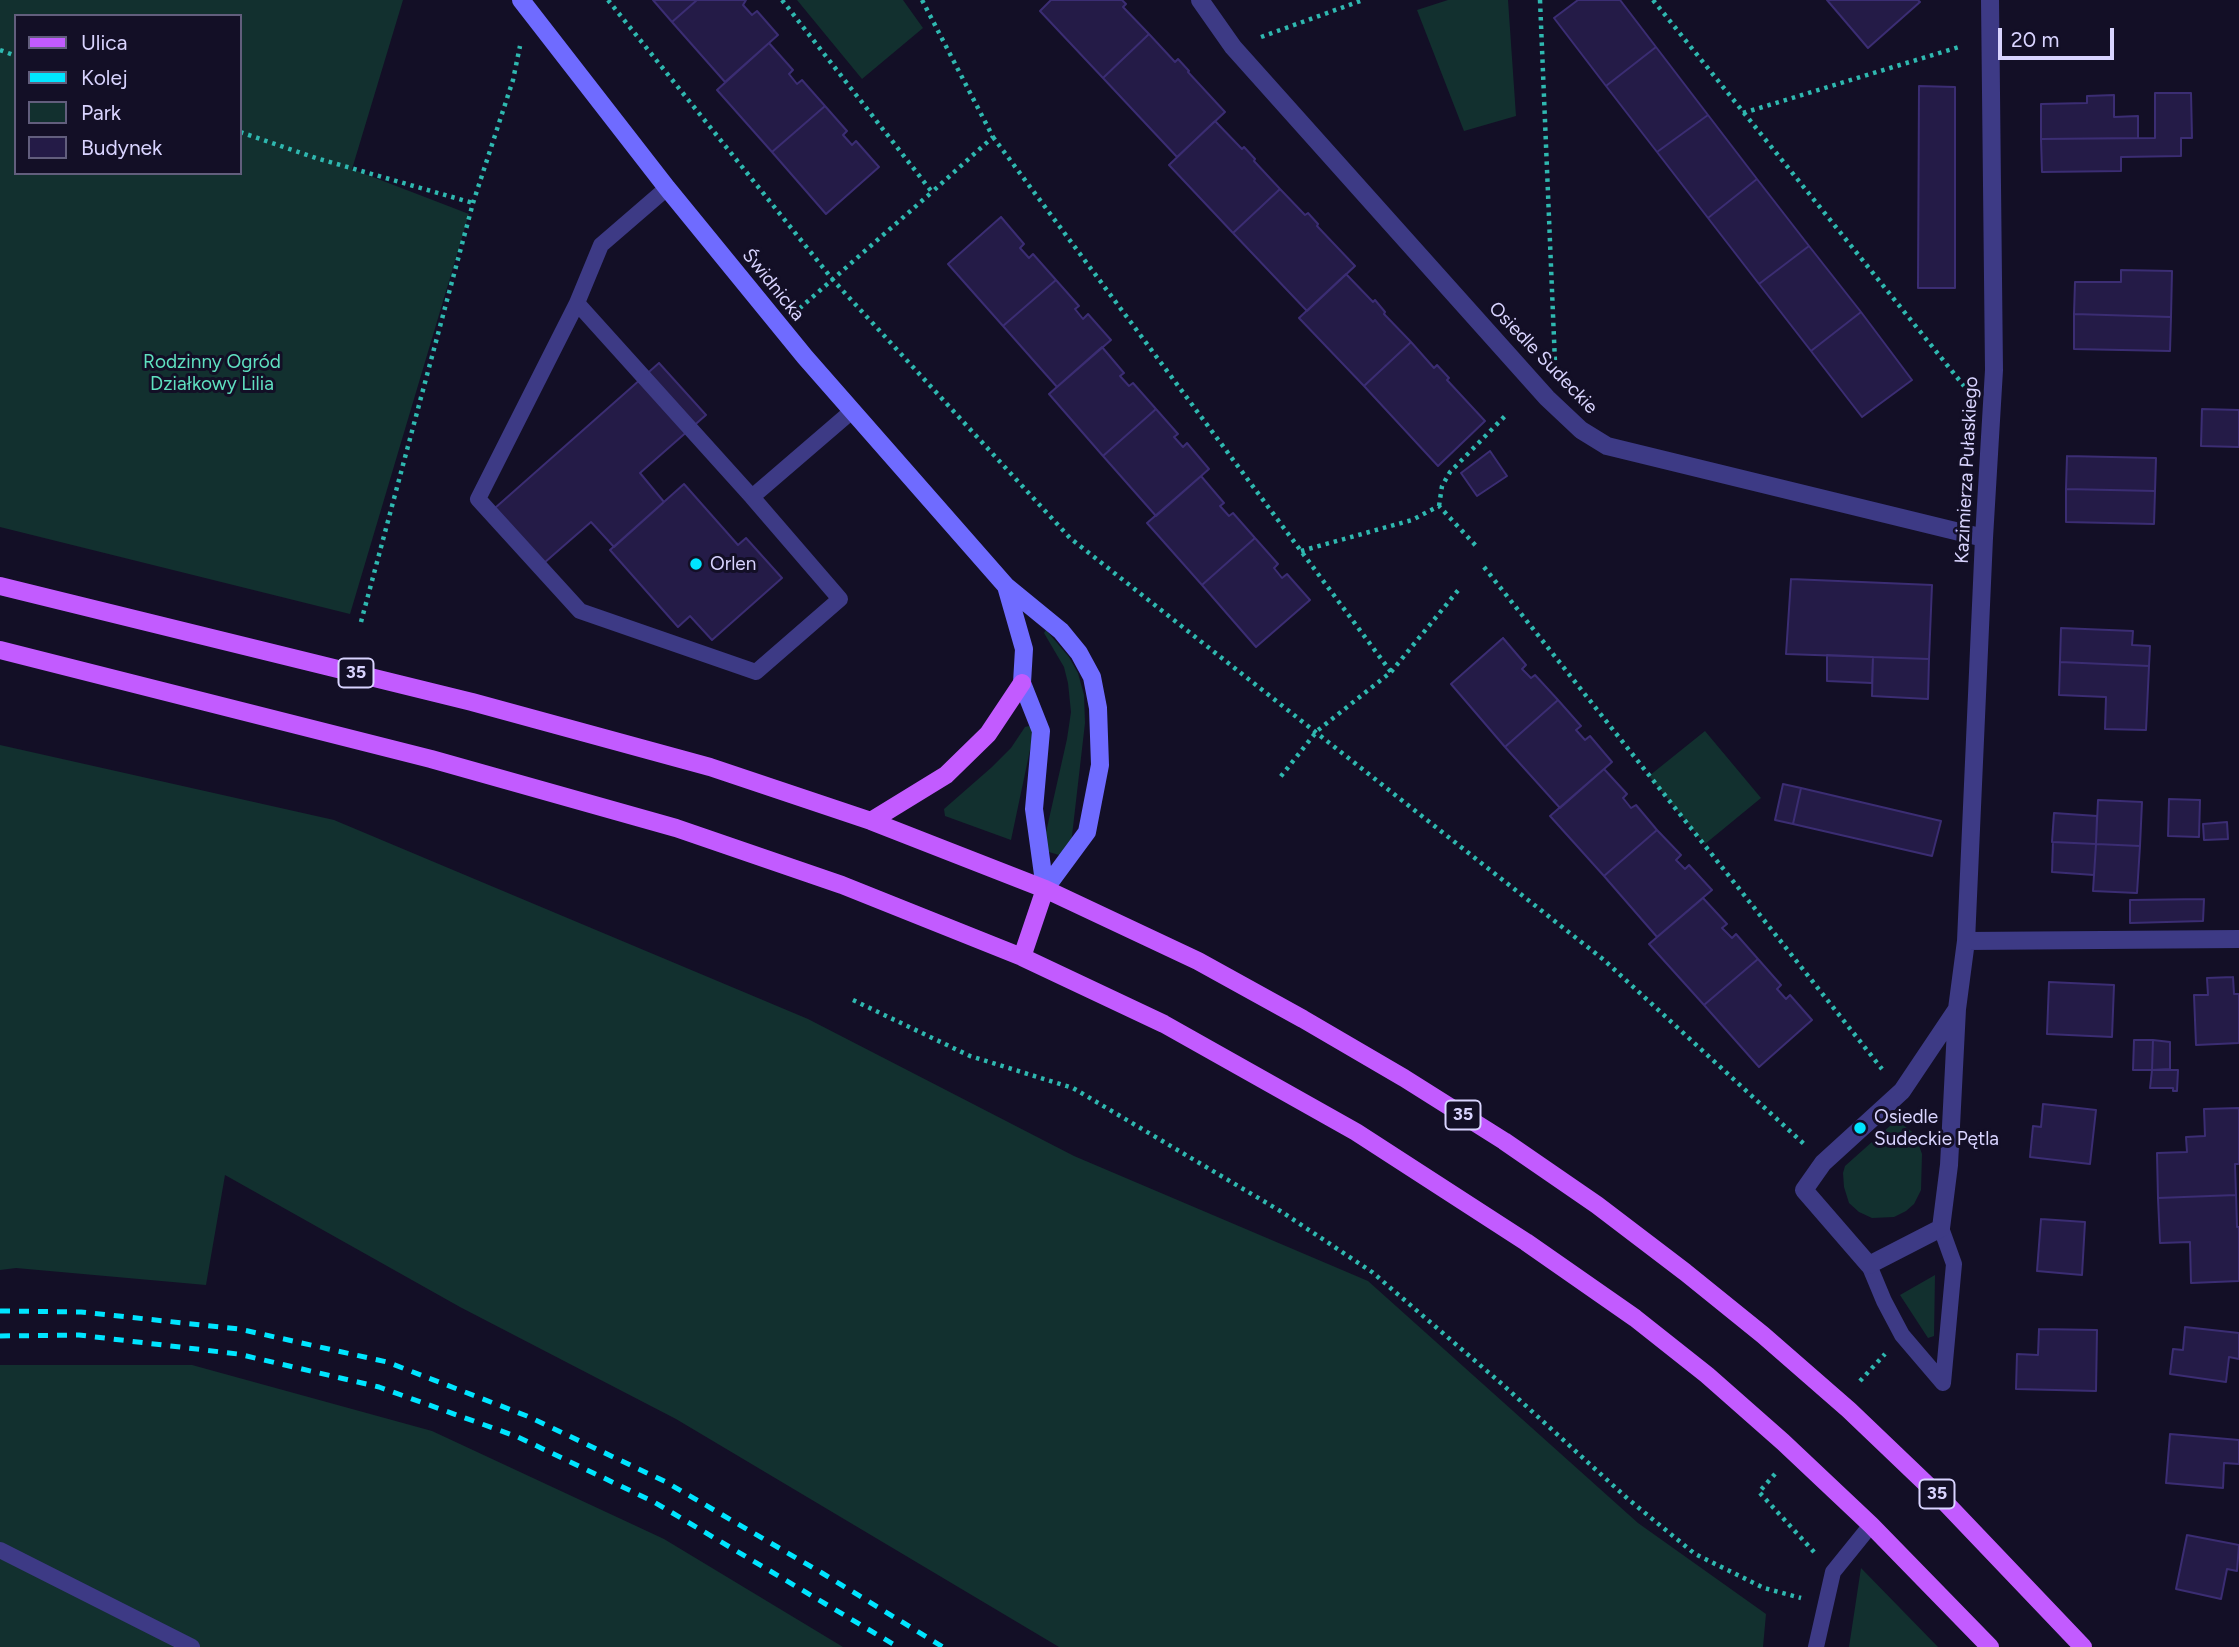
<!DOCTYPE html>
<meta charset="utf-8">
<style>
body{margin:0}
#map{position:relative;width:2239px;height:1647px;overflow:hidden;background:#130f26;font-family:Figtree,sans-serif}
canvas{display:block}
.legend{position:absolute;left:14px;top:14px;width:228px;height:161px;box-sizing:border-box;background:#130f26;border:2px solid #625e7d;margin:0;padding:9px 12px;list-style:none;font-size:21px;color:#d9d4ff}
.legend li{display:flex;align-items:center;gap:14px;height:35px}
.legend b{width:35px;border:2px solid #625e7d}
.scale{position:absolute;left:1998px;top:28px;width:116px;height:32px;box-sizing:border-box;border:4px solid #d9d4ff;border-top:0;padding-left:9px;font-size:21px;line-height:24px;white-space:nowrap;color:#d9d4ff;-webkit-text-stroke:5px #130f26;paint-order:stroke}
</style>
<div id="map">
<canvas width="2239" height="1647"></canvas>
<ul class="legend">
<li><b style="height:9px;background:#c25bff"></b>Ulica</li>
<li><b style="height:9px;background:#00e5ff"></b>Kolej</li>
<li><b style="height:19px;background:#12302f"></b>Park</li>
<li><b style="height:19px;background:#241b47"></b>Budynek</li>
</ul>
<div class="scale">20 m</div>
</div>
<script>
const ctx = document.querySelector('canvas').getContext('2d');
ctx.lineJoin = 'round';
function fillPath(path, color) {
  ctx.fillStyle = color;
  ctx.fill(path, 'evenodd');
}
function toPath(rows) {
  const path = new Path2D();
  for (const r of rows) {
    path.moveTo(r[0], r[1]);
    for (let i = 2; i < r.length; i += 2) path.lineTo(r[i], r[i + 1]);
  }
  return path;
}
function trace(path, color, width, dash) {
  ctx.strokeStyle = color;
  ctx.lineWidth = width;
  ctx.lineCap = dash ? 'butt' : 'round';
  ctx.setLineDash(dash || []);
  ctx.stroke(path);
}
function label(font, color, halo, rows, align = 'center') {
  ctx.font = font + ' Figtree,sans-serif';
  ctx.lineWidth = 6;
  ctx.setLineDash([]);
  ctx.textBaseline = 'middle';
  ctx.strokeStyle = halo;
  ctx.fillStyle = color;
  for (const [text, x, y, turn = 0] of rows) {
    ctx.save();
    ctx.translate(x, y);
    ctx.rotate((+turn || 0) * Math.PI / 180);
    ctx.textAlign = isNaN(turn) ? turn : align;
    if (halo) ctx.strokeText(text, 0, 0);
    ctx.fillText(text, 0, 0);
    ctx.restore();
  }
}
fillPath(toPath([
 [0,0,403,0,352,169,469,214,350,614,0,527],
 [16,16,240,16,240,173,16,173],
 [797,0,903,0,923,28,862,79],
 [1448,0,1508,0,1516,116,1464,131,1417,10],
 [1046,630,1069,657,1078,673,1084,695,1085,723,1070,853,1066,857,1042,850,1067,739,1071,712,1068,683,1064,667,1044,633],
 [1029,726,1034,731,1011,840,945,816,944,809,992,767,1011,748,1025,727],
 [1705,731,1761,798,1705,844,1649,776],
 [0,745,334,820,808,1019,1074,1156,1368,1281,1638,1523,1766,1614,1763,1647,1059,1647,676,1419,460,1307,225,1175,206,1285,16,1268,0,1270],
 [1891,1125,1903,1125,1915,1134,1922,1154,1921,1190,1914,1204,1906,1211,1894,1217,1872,1218,1859,1212,1849,1203,1844,1187,1843,1173,1845,1166],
 [1935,1275,1934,1336,1928,1338,1900,1295],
 [0,1365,192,1365,432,1431,664,1539,843,1647,0,1647],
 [1861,1568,1938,1647,1849,1647]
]), '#12302f');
const building = toPath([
 [653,0,697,0,672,22,653,0],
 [697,0,746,0,743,5,752,15,757,11,778,35,725,82,672,22,697,0],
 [1051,0,1122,0,1126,4,1123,7,1149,34,1103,78,1040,11,1051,0],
 [1578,0,1620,0,1656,47,1606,86,1554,18,1578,0],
 [1827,0,1918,0,1920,2,1868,48,1827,0],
 [1149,34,1175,62,1178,59,1189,71,1188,72,1225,112,1177,157,1103,78,1149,34],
 [769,43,793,70,789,74,797,84,802,80,825,106,772,152,717,90,769,43],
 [1656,47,1708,115,1657,152,1606,86,1656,47],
 [1919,86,1955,87,1955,288,1918,288,1919,86],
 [2155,93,2191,93,2192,138,2181,138,2181,156,2121,157,2121,171,2042,172,2041,139,2155,138,2155,93],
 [2114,95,2114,117,2138,116,2138,138,2041,139,2041,104,2087,103,2087,96,2114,95],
 [825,106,847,131,843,135,852,145,856,141,879,167,826,214,772,152,825,106],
 [1708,115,1757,179,1708,218,1657,152,1708,115],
 [1215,121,1242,149,1244,147,1255,159,1254,161,1280,189,1233,233,1169,165,1215,121],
 [1757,179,1809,246,1759,284,1708,218,1757,179],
 [1280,189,1305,215,1308,213,1318,224,1317,226,1355,266,1307,311,1233,233,1280,189],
 [1001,217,1024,244,1020,248,1029,258,1033,254,1056,280,1003,326,948,264,1001,217],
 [1809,246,1861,312,1811,351,1759,284,1809,246],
 [2121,270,2172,271,2171,317,2074,314,2075,282,2121,282,2121,270],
 [1346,274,1373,302,1375,300,1385,312,1384,314,1411,342,1364,386,1299,318,1346,274],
 [1056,280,1079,306,1075,309,1083,319,1088,314,1111,340,1057,387,1003,326,1056,280],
 [1861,312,1912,380,1862,417,1811,351,1861,312],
 [2074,314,2171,317,2170,351,2074,349,2074,314],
 [1411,342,1434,368,1437,365,1449,378,1447,380,1485,421,1438,466,1364,386,1411,342],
 [1102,347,1124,373,1120,376,1129,386,1133,383,1156,409,1103,456,1049,394,1102,347],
 [659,363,706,415,640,473,664,502,614,547,591,522,544,563,495,508,659,363],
 [1156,409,1178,434,1174,437,1183,447,1187,443,1209,469,1156,516,1103,456,1156,409],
 [2202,409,2239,410,2239,447,2201,446,2202,409],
 [1490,451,1507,476,1477,496,1461,473,1490,451],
 [2067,456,2156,458,2155,491,2066,489,2067,456],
 [1201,476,1224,503,1220,506,1229,516,1233,513,1255,538,1202,585,1147,523,1201,476],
 [684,484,738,545,746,538,782,578,712,640,690,616,678,627,610,550,684,484],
 [2066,489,2155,491,2154,524,2066,522,2066,489],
 [1255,538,1278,564,1274,568,1282,578,1287,574,1310,600,1256,647,1202,585,1255,538],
 [1791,579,1932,585,1929,659,1786,654,1791,579],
 [2061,628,2133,631,2132,645,2150,646,2149,666,2060,662,2061,628],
 [1503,638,1526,665,1522,669,1531,678,1535,675,1558,700,1505,747,1451,684,1503,638],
 [1827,655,1873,657,1872,683,1827,681,1827,655],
 [1873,657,1929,659,1928,699,1872,696,1873,657],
 [2060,662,2149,666,2146,730,2105,729,2106,697,2059,695,2060,662],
 [1558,700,1581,726,1576,730,1585,740,1590,736,1612,762,1560,808,1505,747,1558,700],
 [1604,769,1627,794,1623,798,1631,808,1636,805,1657,830,1604,876,1550,816,1604,769],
 [1783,784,1801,788,1793,824,1775,820,1783,784],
 [1801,788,1941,821,1932,856,1793,824,1801,788],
 [2169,799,2200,800,2199,837,2168,836,2169,799],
 [2098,800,2142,802,2140,846,2096,844,2098,800],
 [2054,813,2097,816,2096,844,2052,842,2054,813],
 [2227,822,2228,839,2204,840,2203,824,2227,822],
 [1657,830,1681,855,1676,860,1685,869,1689,865,1712,890,1657,937,1604,876,1657,830],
 [2053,842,2096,844,2094,875,2052,872,2053,842],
 [2096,844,2140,846,2137,893,2093,891,2096,844],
 [1703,898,1727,924,1722,928,1732,938,1736,934,1758,959,1704,1005,1649,944,1703,898],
 [2204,899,2203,921,2130,923,2130,900,2204,899],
 [1758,959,1781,985,1777,989,1786,999,1790,995,1812,1020,1759,1067,1704,1005,1758,959],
 [2233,977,2234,994,2239,994,2239,1043,2196,1045,2194,995,2208,995,2207,978,2233,977],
 [2049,982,2114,985,2112,1037,2047,1034,2049,982],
 [2134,1040,2153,1040,2152,1070,2133,1070,2134,1040],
 [2153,1040,2170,1042,2170,1069,2152,1070,2153,1040],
 [2152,1070,2178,1070,2177,1091,2173,1091,2173,1088,2150,1088,2152,1070],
 [2043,1104,2096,1110,2090,1164,2030,1157,2033,1126,2041,1127,2043,1104],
 [2239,1108,2239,1164,2235,1164,2236,1195,2158,1198,2157,1153,2187,1152,2186,1137,2205,1136,2204,1109,2239,1108],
 [2236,1195,2237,1227,2239,1227,2239,1281,2191,1283,2190,1242,2160,1243,2158,1198,2236,1195],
 [2041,1219,2085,1222,2082,1275,2037,1271,2041,1219],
 [2185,1327,2239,1333,2239,1359,2229,1357,2226,1382,2170,1374,2173,1349,2183,1350,2185,1327],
 [2039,1329,2097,1330,2096,1391,2016,1389,2017,1354,2038,1355,2039,1329],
 [2170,1434,2239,1440,2239,1464,2224,1463,2223,1488,2166,1483,2170,1434],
 [2187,1535,2239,1545,2237,1571,2227,1569,2221,1599,2176,1589,2187,1535]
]);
fillPath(building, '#241b47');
trace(building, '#3b2d73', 2);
trace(toPath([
 [608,0,833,280,1070,538,1604,960,1804,1144],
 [782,0,932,192,800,308],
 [922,0,993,137,932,192],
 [1540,0,1555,363],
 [1653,0,1964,386],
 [1261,37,1363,0],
 [0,50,16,56],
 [1743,113,1962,46],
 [240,132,316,158,473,203],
 [993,137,1391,672,1317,731,1278,780],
 [1439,506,1442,486,1450,472,1505,416],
 [1301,551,1412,520,1439,506,1477,547],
 [1484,567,1882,1069],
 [361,622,473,203,513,80,520,46],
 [1391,672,1460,588],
 [853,1000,970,1056,1073,1088,1282,1212,1372,1272,1502,1384,1628,1499,1695,1554,1764,1588,1801,1598],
 [1860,1381,1885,1354],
 [1775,1474,1759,1492,1815,1553]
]), '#2fb8b0', 4.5, [3.5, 5]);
trace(toPath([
 [667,188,601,245,577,303,752,497,852,411],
 [577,303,478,499,580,611,756,672,840,599,752,497],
 [1869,1265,1884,1301,1902,1335,1943,1383,1954,1264,1941,1228],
 [0,1550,192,1647],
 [1816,1647,1833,1572,1871,1525]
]), '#3d3a85', 16);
trace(toPath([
 [1200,0,1233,47,1547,398,1581,430,1607,446,1984,538],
 [1966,941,2239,939],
 [1957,1009,1902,1091,1823,1163,1804,1190,1869,1265,1941,1228,1949,1165,1957,1009,1966,941,1984,538,1994,370,1990,0]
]), '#3d3a85', 18);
trace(toPath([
 [521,0,667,188,805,357,1006,586,1061,631,1079,653,1092,677,1098,708,1100,765,1087,832,1045,889],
 [1006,586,1024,649,1022,683,1041,731,1034,809,1045,889]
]), '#6f6bff', 18);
trace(toPath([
 [0,586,472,702,710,767,871,821,1045,889,1198,961,1303,1019,1404,1078,1504,1141,1597,1205,1685,1272,1763,1335,1849,1410,1940,1497,2083,1647],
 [0,650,431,759,676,828,842,885,1022,957,1164,1024,1356,1132,1526,1242,1635,1318,1707,1375,1783,1442,1871,1525,1990,1647],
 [871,821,946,775,988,734,1022,683],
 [1022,957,1045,889]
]), '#c25bff', 18);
trace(toPath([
 [0,1311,81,1312,239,1329,387,1362,527,1416,666,1482,822,1573,943,1647],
 [0,1336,79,1335,238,1354,379,1387,518,1437,654,1502,898,1647]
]), '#00e5ff', 5, [10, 9]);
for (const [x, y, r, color] of [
 [696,564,7,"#00e5ff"],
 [1860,1128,7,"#00e5ff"]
]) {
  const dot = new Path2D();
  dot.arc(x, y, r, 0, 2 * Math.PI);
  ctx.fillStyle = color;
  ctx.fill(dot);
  trace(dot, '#130f26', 2.5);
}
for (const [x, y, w] of [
 [356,673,35],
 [1463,1115,35],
 [1937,1494,35]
]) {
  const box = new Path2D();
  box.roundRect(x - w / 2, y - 14.5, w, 29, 5);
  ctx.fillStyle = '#130f26';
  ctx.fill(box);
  trace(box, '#d9d4ff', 2);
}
label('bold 18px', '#d9d4ff', null, [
 ["35",356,673],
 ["35",1463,1115],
 ["35",1937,1494]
]);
label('19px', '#d9d4ff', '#130f26', [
 ["Świdnicka",773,285,51],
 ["Osiedle Sudeckie",1543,358,46],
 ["Kazimierza Pułaskiego",1967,470,-87]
]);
label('19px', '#5fe0c0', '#130f26', [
 ["Rodzinny Ogród",212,362],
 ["Działkowy Lilia",212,384]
]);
label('19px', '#d9d4ff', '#130f26', [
 ["Orlen",710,564],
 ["Osiedle",1874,1117],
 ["Sudeckie Pętla",1874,1139]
], 'left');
</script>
